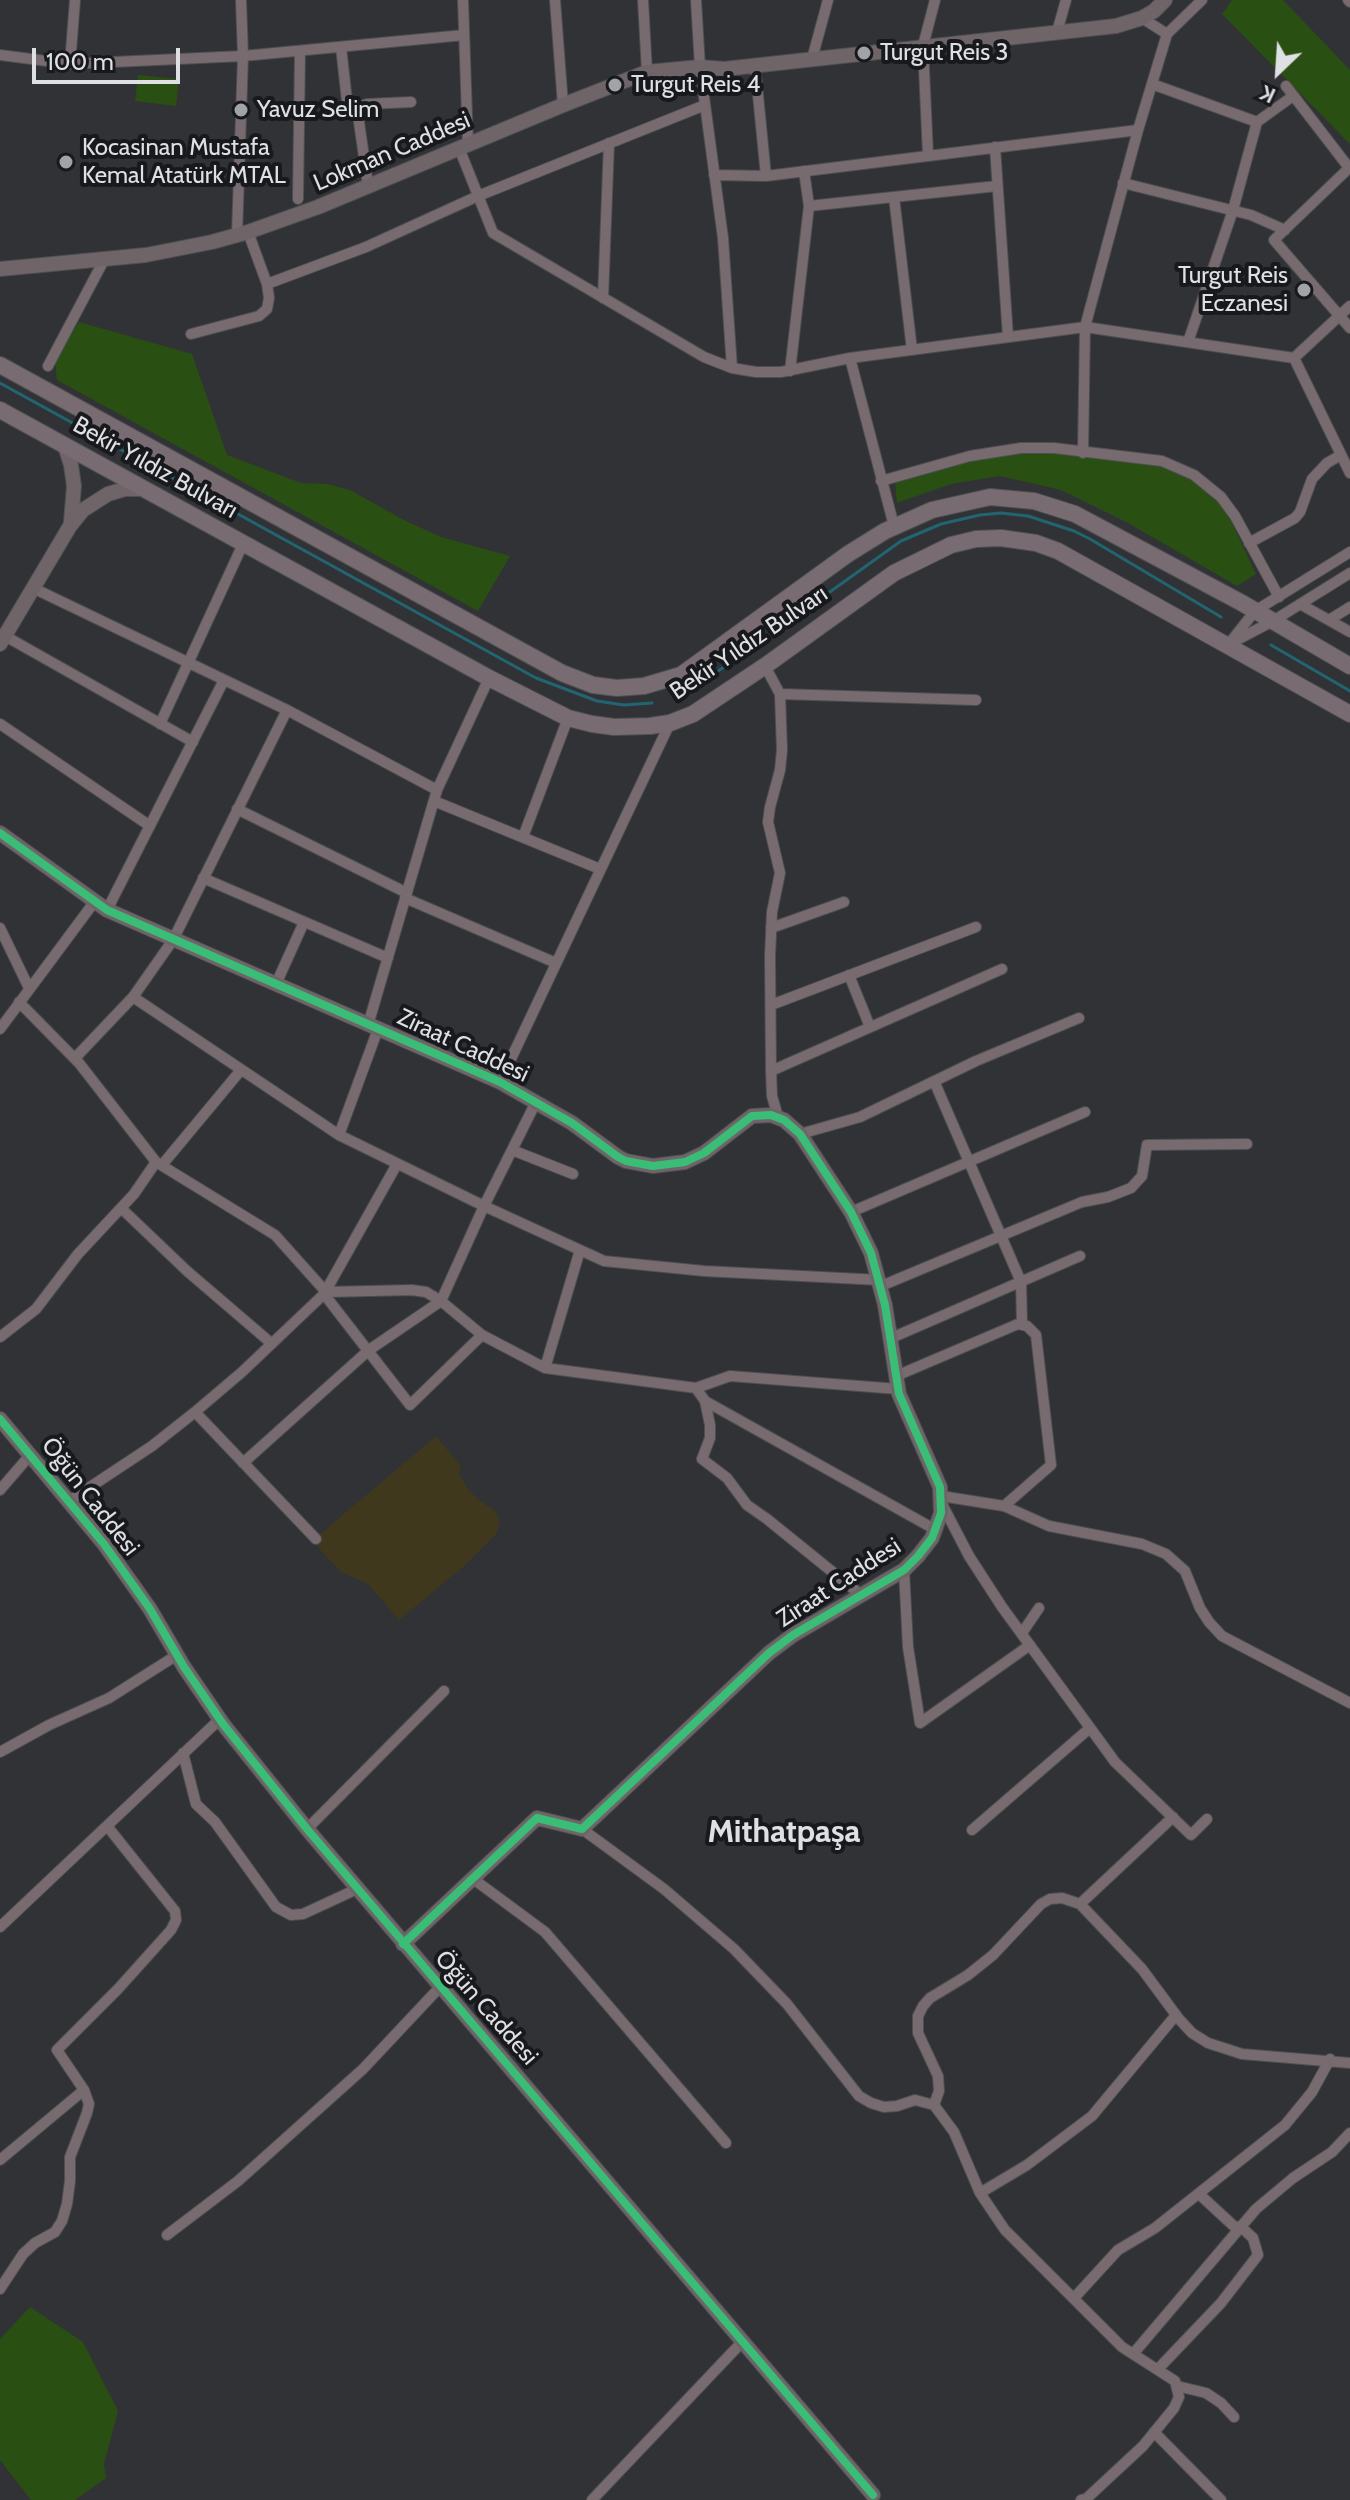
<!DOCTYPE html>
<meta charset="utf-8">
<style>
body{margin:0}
#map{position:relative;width:1350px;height:2500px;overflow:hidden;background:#313236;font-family:Cabin,sans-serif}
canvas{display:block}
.north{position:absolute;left:1238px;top:32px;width:80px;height:80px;-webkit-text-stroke:6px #18191c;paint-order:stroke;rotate:205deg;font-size:22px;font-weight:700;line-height:32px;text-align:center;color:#dfe0e4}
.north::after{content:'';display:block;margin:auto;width:28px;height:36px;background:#dfe0e4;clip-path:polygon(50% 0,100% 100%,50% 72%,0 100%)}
.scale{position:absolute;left:32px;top:48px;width:148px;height:36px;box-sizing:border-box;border:4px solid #dfe0e4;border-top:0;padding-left:10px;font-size:24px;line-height:28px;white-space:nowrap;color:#dfe0e4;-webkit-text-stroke:6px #18191c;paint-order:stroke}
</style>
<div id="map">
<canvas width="1350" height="2500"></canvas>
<div class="north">K</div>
<div class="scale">100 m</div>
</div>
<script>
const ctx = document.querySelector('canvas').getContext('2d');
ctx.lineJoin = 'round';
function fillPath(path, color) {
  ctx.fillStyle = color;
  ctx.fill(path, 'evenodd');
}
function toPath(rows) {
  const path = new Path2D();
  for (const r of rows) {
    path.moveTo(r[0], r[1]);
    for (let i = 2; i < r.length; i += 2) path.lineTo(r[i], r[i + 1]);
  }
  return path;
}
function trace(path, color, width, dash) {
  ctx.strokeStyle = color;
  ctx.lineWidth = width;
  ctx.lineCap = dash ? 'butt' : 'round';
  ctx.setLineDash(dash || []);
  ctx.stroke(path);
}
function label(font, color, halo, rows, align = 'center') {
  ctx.font = font + ' Cabin,sans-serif';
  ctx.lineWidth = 8;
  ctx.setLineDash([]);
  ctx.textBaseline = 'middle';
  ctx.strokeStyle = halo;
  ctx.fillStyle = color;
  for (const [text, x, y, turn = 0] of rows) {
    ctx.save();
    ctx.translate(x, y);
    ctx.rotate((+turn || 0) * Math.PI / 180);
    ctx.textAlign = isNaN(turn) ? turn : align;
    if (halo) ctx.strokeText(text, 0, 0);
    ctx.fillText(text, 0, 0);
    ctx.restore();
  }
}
fillPath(toPath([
 [1232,0,1283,0,1350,70,1350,144,1222,14],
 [138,75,179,79,176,106,135,101],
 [79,322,192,354,227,455,301,483,327,484,350,490,404,520,441,537,510,556,478,611,57,380,55,361],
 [1006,448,1143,453,1195,479,1225,508,1256,574,1237,586,1128,523,1061,490,1000,476,951,484,897,503,895,482],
 [30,2307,83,2342,118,2411,104,2464,106,2478,75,2500,31,2500,0,2460,0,2339]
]), '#294f13');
fillPath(toPath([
 [436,1436,461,1466,459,1473,467,1488,479,1500,495,1511,499,1519,499,1527,495,1535,463,1567,399,1620,368,1584,341,1572,312,1541]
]), '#3f381c');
trace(toPath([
 [0,383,536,678,597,701,624,705,652,703],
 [1271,645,1350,691],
 [679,696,732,662,901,541,941,524,980,515,1001,513,1028,516,1074,531,1090,539,1221,617]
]), '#226572', 3);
const street = toPath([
 [463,0,468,144],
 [555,0,563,105],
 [643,0,647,72],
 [696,0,700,67,723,238,732,368],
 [1348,0,1350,2],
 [1142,18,1167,34,1202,0],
 [1057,32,1066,0],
 [341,47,347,101,357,108],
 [0,55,70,64,243,56,464,35],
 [812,59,828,0],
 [70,64,75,0],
 [755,65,766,176],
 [1152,84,1257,122,1293,96],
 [1286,86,1350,169],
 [995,147,1008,337],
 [459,148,493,233,704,357,732,368,756,372,781,372,850,358,1085,327,1294,358],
 [928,155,923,46,935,0],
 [1349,168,1274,240,1350,328],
 [714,175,766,176,1138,130],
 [1123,183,1251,215,1285,230],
 [368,185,357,108,367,104,411,102],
 [894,197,912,350],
 [298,199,300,51],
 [809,206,997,186],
 [237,235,243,56,241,0],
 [267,284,366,247,478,196,705,105],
 [603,298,609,143],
 [191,334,259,316,267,309,269,298,267,284,248,232],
 [1188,342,1233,210,1257,122],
 [850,358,894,526],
 [1294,358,1350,473],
 [1294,358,1350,306],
 [48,366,104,260],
 [790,371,809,206,804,171],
 [1083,453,1085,327,1138,130,1167,34],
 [881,481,970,456,1021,448,1054,448,1162,461,1194,475,1221,497,1235,516,1279,597],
 [1249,543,1295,518,1300,512,1312,479,1327,463,1341,455],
 [33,588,287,710,437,790],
 [1300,604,1350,632],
 [1329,620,1350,607],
 [5,636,193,742],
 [1233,642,1273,621,1350,573],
 [1228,645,1255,611,1350,552],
 [765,666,780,694,782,750,780,770,770,807,768,822,780,873,772,912,770,956,771,1071,772,1096,778,1117],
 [780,694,976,700],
 [0,724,150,826],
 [160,724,243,544],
 [434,801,600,869],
 [237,809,407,893],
 [523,837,568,718],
 [203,878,388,958],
 [405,898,556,963],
 [107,910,224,680],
 [0,928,29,988],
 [771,928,844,902],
 [849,975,870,1027],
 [276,984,304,922],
 [133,997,339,1135,484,1206,604,1261,704,1271,880,1280],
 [771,1005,976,927],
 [368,1025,437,790,489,678],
 [0,1029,95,901],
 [75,1058,133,997,173,940,287,710],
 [771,1071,1002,969],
 [934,1081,1021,1282,1022,1324],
 [500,1082,670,723],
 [800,1134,860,1117,976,1061,1079,1018],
 [339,1135,378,1029],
 [512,1150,573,1174],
 [156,1162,275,1235,326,1292,412,1290,426,1292,441,1301,482,1335,545,1368,696,1388,730,1376,898,1389],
 [162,1165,241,1070],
 [121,1208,187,1271,271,1343],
 [851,1212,1085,1112],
 [881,1286,1082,1202,1108,1197,1131,1188,1142,1176,1147,1145,1247,1144],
 [324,1294,410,1405,482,1335],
 [0,1337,36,1309,78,1254,134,1194,156,1162,79,1063,19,1002],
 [889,1339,1080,1256],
 [545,1368,580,1250],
 [896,1376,1018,1324,1027,1326,1036,1335,1051,1465,1004,1506,941,1496],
 [696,1388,705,1401,710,1425,710,1438,702,1459,727,1478,747,1505,767,1519,861,1595],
 [705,1401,936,1530],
 [195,1412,316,1539],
 [243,1463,369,1350,441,1301,484,1206,536,1102],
 [0,1490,31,1454],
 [69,1501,152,1446,195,1412,242,1372,324,1294,397,1164],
 [943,1506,969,1556,1002,1607,1115,1762,1191,1835,1207,1819],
 [1004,1506,1049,1526,1142,1544,1166,1554,1185,1571,1200,1608,1209,1622,1222,1636,1350,1703],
 [904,1570,908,1647,920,1723,1030,1645],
 [1022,1633,1039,1608],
 [0,1752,49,1725,109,1698,177,1655],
 [183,1753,196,1804,215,1822,276,1907,291,1915,303,1914,357,1889],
 [307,1829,444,1691],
 [582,1829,664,1889,734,1949,787,2004,859,2096,871,2103,884,2107,897,2106,915,2100,934,2105,954,2132,980,2193,1005,2230,1122,2347,1175,2381,1179,2397,1174,2408,1143,2446,1086,2499,1081,2500],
 [972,1830,1090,1728],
 [472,1878,545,1932,726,2143],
 [1080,1904,1142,1969,1179,2019,1192,2033,1208,2043,1242,2054,1350,2063],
 [0,1927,220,1719],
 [934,2105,939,2091,938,2076,918,2033,918,2016,923,2006,930,1998,968,1975,993,1955,1041,1904,1050,1899,1062,1898,1080,1904,1173,1817],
 [0,2160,84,2090],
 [980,2193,1027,2165,1092,2116,1176,2015],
 [1199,2194,1237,2229],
 [167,2235,238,2181,363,2069,440,1987],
 [0,2289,23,2254,35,2243,55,2232,62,2221,67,2204,70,2181,70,2157,87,2113,89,2104,84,2090,57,2050,118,1989,171,1930,176,1920,175,1911,107,1826],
 [1074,2298,1118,2250,1155,2228,1285,2125,1312,2092,1330,2059],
 [1133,2354,1256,2209,1293,2178,1332,2152,1350,2133],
 [1158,2369,1221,2303,1258,2255,1253,2238,1240,2226],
 [1177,2386,1206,2393,1221,2403,1234,2417],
 [1154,2432,1221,2500],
 [592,2500,743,2341]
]);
const secondary = toPath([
 [0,269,146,255,212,242,248,232,318,207,563,105,647,72,700,67,724,69,1116,26,1142,18,1154,11,1165,0],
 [65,446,71,465,74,486,71,522],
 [0,644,70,526,83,510,108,494,125,489,143,489],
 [0,833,107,910,500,1082,572,1123,618,1157,626,1161,653,1166,685,1162,704,1153,752,1116,771,1115,784,1120,800,1134,851,1212,871,1253,885,1305,899,1394,940,1487,941,1513,932,1538,918,1556,904,1570,793,1635,769,1653,582,1829,537,1818,403,1944],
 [0,1419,104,1544,150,1609,184,1667,223,1724,307,1829,873,2495]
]);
const primary = toPath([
 [0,365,562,673,593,685,617,688,644,686,681,675,848,554,885,531,932,510,990,497,1034,501,1075,514,1242,603,1350,666],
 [0,410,489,678,568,718,592,724,614,727,650,726,670,723,693,714,765,666,894,573,951,545,976,539,1001,538,1036,543,1058,551,1350,714]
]);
trace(street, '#4e4f51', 12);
trace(secondary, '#4e4f51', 16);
trace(primary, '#4e4f51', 18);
trace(street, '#786b70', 10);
trace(secondary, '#6f6569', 14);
trace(primary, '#786c72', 16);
trace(toPath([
 [0,833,107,910,500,1082,572,1123,618,1157,626,1161,653,1166,685,1162,704,1153,752,1116,771,1115,784,1120,800,1134,851,1212,871,1253,885,1305,899,1394,940,1487,941,1513,932,1538,918,1556,904,1570,793,1635,769,1653,582,1829,537,1818,403,1944],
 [0,1419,104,1544,150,1609,184,1667,223,1724,307,1829,873,2495]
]), '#3abd76', 8);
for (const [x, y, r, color] of [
 [864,53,8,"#a2a3a7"],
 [615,85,8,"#a2a3a7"],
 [241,110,8,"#a2a3a7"],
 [66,162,8,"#a2a3a7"],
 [1304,290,8,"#a2a3a7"]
]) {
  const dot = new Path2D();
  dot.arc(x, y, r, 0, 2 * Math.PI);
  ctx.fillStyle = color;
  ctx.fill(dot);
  trace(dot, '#18191c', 3);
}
label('24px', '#dfe0e4', '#18191c', [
 ["Turgut Reis 3",880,53],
 ["Turgut Reis 4",631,85],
 ["Yavuz Selim",257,110],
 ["Kocasinan Mustafa",82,148],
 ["Kemal Atatürk MTAL",82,176],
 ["Turgut Reis",1288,276,"right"],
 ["Eczanesi",1288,304,"right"]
], 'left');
label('24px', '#dfe0e4', '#18191c', [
 ["Lokman Caddesi",392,152,-23],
 ["Bekir Yıldız Bulvarı",155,468,29],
 ["Bekir Yıldız Bulvarı",749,643,-34],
 ["Ziraat Caddesi",463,1046,25],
 ["Öğün Caddesi",90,1497,52],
 ["Ziraat Caddesi",839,1583,-33],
 ["Öğün Caddesi",486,2008,49]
]);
label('bold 32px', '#dfe0e4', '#18191c', [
 ["Mithatpaşa",784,1833]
]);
</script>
